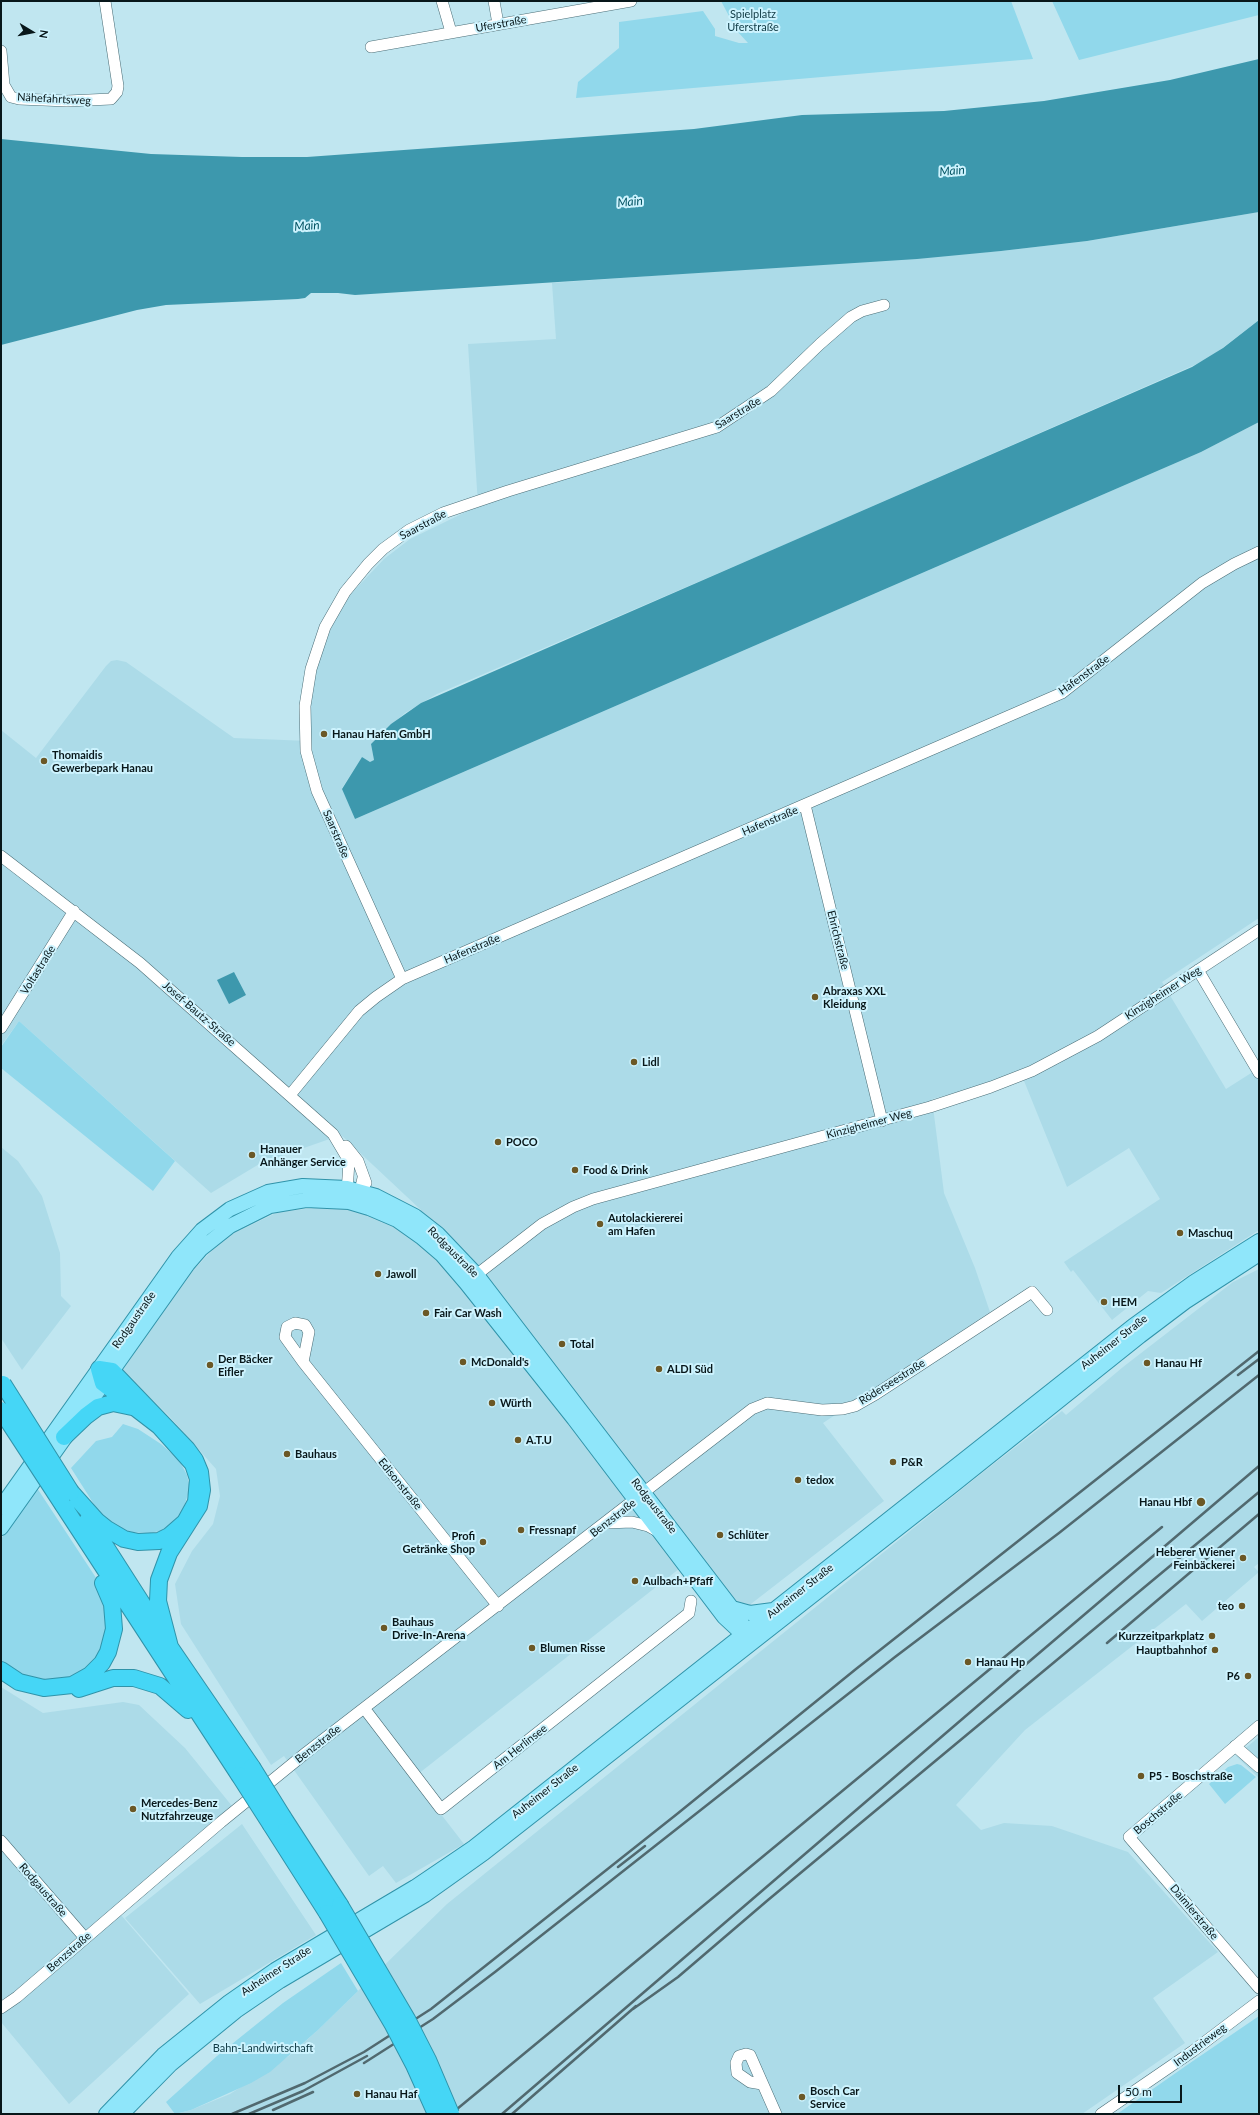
<!DOCTYPE html>
<meta charset="utf-8">
<style>
body{margin:0}
#map{position:relative;width:1260px;height:2115px;overflow:hidden;background:#c0e6f0;font-family:Lato,sans-serif}
canvas{display:block}
.frame{position:absolute;inset:0;border:2px solid #08171a;pointer-events:none}
.north{position:absolute;left:12px;top:12px;width:40px;height:40px;-webkit-text-stroke:3px #cdf3fe;paint-order:stroke;rotate:100deg;font-size:11px;font-weight:700;line-height:16px;text-align:center;color:#08171a}
.north::after{content:'';display:block;margin:auto;width:14px;height:18px;background:#08171a;clip-path:polygon(50% 0,100% 100%,50% 72%,0 100%)}
.scale{position:absolute;left:1118px;top:2085px;width:64px;height:18px;box-sizing:border-box;border:2px solid #08171a;border-top:0;padding-left:5px;font-size:12px;line-height:14px;white-space:nowrap;color:#08171a;-webkit-text-stroke:3px #cdf3fe;paint-order:stroke}
</style>
<div id="map">
<canvas width="1260" height="2115"></canvas>
<div class="frame"></div>
<div class="north">N</div>
<div class="scale">50 m</div>
</div>
<script>
const ctx = document.querySelector('canvas').getContext('2d');
ctx.lineJoin = 'round';
function fillPath(path, color) {
  ctx.fillStyle = color;
  ctx.fill(path, 'evenodd');
}
function toPath(rows) {
  const path = new Path2D();
  for (const r of rows) {
    path.moveTo(r[0], r[1]);
    for (let i = 2; i < r.length; i += 2) path.lineTo(r[i], r[i + 1]);
  }
  return path;
}
function trace(path, color, width, dash) {
  ctx.strokeStyle = color;
  ctx.lineWidth = width;
  ctx.lineCap = dash ? 'butt' : 'round';
  ctx.setLineDash(dash || []);
  ctx.stroke(path);
}
function label(font, color, halo, rows, align = 'center') {
  ctx.font = font + ' Lato,sans-serif';
  ctx.lineWidth = 4;
  ctx.setLineDash([]);
  ctx.textBaseline = 'middle';
  ctx.strokeStyle = halo;
  ctx.fillStyle = color;
  for (const [text, x, y, turn = 0] of rows) {
    ctx.save();
    ctx.translate(x, y);
    ctx.rotate((+turn || 0) * Math.PI / 180);
    ctx.textAlign = isNaN(turn) ? turn : align;
    if (halo) ctx.strokeText(text, 0, 0);
    ctx.fillText(text, 0, 0);
    ctx.restore();
  }
}
fillPath(toPath([
 [1259,212,1259,320,1208,359,784,545,437,694,405,713,378,736,371,744,374,760,370,763,362,757,342,788,355,819,1201,452,1259,422,1259,918,1162,982,1226,1089,1259,1068,1259,1230,1161,1293,1148,1291,1112,1320,1073,1270,1071,1272,1064,1262,1160,1199,1129,1148,1067,1187,1020,1071,980,1086,932,1099,944,1193,975,1268,990,1312,823,1423,884,1501,747,1607,736,1601,698,1554,413,1778,464,1844,396,1883,383,1866,369,1876,284,1756,271,1765,181,1624,175,1584,192,1551,213,1524,220,1496,216,1469,169,1416,122,1371,179,1285,224,1238,278,1212,332,1206,380,1217,416,1238,421,1210,341,1135,261,1163,211,1193,19,1021,1,1046,1,730,36,758,106,666,111,661,117,660,126,662,234,738,309,741,312,689,317,666,335,618,350,595,384,559,410,539,478,506,468,344,556,339,552,283,1001,251,1087,241],
 [1,1147,18,1161,42,1196,60,1253,61,1296,71,1306,22,1370,1,1338],
 [1259,1269,1259,1563,1254,1567,1259,1572,1202,1621,1186,1604,1025,1730,956,1805,981,1830,1004,1823,1052,1826,1128,1852,1218,1952,1153,1998,1185,2043,1082,2114,175,2114,191,2110,230,2094,289,2056,318,2030,447,1904,982,1473,1062,1411,1066,1415,1123,1367,1233,1282],
 [1,1687,43,1713,123,1702,139,1705,185,1748,232,1806,115,1908,189,1994,69,2104,1,2022],
 [1259,1737,1259,1778,1236,1756],
 [242,1824,316,1935,200,2004,125,1918]
]), '#acdbe8');
fillPath(toPath([
 [721,1,1011,1,1033,59,576,98,578,82,619,48,619,22,703,11,715,29,715,36,739,43,748,43,737,31],
 [1052,1,1259,1,1259,15,1079,60],
 [19,1021,175,1161,153,1191,1,1068,1,1047],
 [123,1424,138,1429,161,1444,179,1460,187,1475,190,1488,182,1513,175,1522,160,1531,150,1533,126,1532,102,1517,71,1468,96,1441,112,1437],
 [37,1488,106,1593,112,1629,90,1671,46,1686,1,1666,1,1539],
 [1237,1764,1241,1765,1256,1777,1225,1804,1209,1784,1228,1767],
 [341,1963,358,1991,318,2030,270,2072,251,2083,191,2110,175,2114,166,2102,217,2056,283,2003],
 [1259,2016,1259,2114,1117,2114,1190,2063]
]), '#91d8eb');
fillPath(toPath([
 [1259,59,1259,212,1087,241,1001,251,917,259,355,295,338,293,311,293,305,298,298,299,166,305,137,310,1,345,1,139,151,154,242,157,307,157,694,129,802,115,944,111,1044,101,1170,80],
 [1259,320,1259,422,1201,452,355,819,342,789,362,757,370,762,374,760,371,744,391,724,421,703,1192,367,1223,348],
 [234,972,246,995,229,1004,217,980]
]), '#3d98ad');
const minor = toPath([
 [442,1,451,32],
 [494,1,498,24],
 [371,47,631,1],
 [1,51,4,85,11,97,19,99,67,101,111,99,117,92,118,86,105,1],
 [805,805,882,1121],
 [1,856,140,963,333,1134,349,1161,347,1193,349,1202,360,1191,363,1178],
 [1198,970,1259,1073],
 [402,979,317,791,306,751,305,706,311,669,325,627,345,592,368,564,383,549,409,530,443,513,508,491,717,427,771,391,820,344,851,317,862,311,884,305],
 [1,1028,74,911],
 [290,1095,359,1011,376,997,402,979,1062,693,1202,583,1234,564,1259,552],
 [346,1146,358,1161,366,1183],
 [471,1279,542,1224,573,1207,593,1199,930,1107,991,1087,1032,1071,1098,1036,1259,930],
 [303,1362,285,1337,287,1327,295,1323,305,1325,309,1332,303,1362,498,1606],
 [606,1523,632,1522,648,1526,659,1532],
 [364,1708,441,1809,689,1613,691,1601],
 [1259,1726,1129,1837,1259,1988],
 [1235,1746,1259,1767],
 [1,1841,85,1938],
 [1,2008,17,1997,221,1822,307,1752,752,1409,767,1403,822,1410,843,1409,855,1406,876,1394,1032,1292,1047,1310],
 [762,2084,750,2082,737,2073,736,2063,739,2056,746,2054,750,2055,776,2114],
 [1101,2114,1193,2051,1259,2001]
]);
const major = toPath([
 [1,1507,178,1257,202,1230,230,1209,268,1192,303,1186,347,1188,376,1196,415,1216,438,1234,477,1275,732,1608,745,1628,745,1641],
 [1,1528,188,1264,201,1249,230,1226,270,1206,306,1200,349,1202,369,1208,397,1220,421,1237,442,1255,466,1283,574,1419,724,1617,738,1630,749,1634],
 [732,1608,750,1613,773,1610],
 [106,2114,163,2055,229,2002,275,1970,415,1887,474,1847,1133,1326,1194,1282,1259,1241],
 [122,2114,171,2064,236,2011,280,1981,425,1895,484,1853,951,1487,1140,1336,1185,1302,1259,1254]
]);
const highway = toPath([
 [64,1437,86,1416,98,1407,113,1403,132,1407],
 [71,1492,97,1521,107,1529,124,1539,138,1542,159,1541,169,1536,185,1522,196,1502,198,1479,193,1464,159,1426,103,1383,99,1369,112,1371,187,1449,195,1460,200,1472,202,1490,199,1506,169,1553,159,1580,158,1601,170,1647],
 [63,1505,239,1775],
 [88,1519,170,1647,252,1767],
 [1,1670,19,1682,44,1688,72,1685,90,1675,102,1663,108,1652,114,1629,112,1604,103,1583],
 [79,1689,113,1678,134,1678,160,1686,188,1710],
 [283,1817,340,1905],
 [271,1825,327,1913]
]);
trace(minor, '#4b6e77', 12);
trace(major, '#3093a9', 16);
trace(highway, '#3093a9', 18);
trace(minor, '#fff', 11);
trace(major, '#8fe6fa', 14);
trace(highway, '#45d6f6', 16);
trace(toPath([
 [1238,1375,1259,1359],
 [1107,1643,1259,1514],
 [618,1867,645,1846],
 [633,2009,678,1977,768,1900,1259,1492],
 [364,2063,433,2019,495,1972,895,1657,1059,1533,1259,1375],
 [273,2110,313,2092],
 [232,2114,305,2083,341,2064,364,2052,431,2009,677,1814,856,1669,1259,1351],
 [249,2114,303,2091,367,2056],
 [451,2114,1162,1527],
 [502,2114,1031,1660,1259,1466],
 [512,2114,636,2006]
]), '#51696f', 2.5);
const highwayBridge = toPath([
 [3,1384,71,1492],
 [1,1410,63,1505],
 [252,1767,283,1817],
 [239,1775,271,1825],
 [340,1905,407,2019,428,2060,451,2114],
 [327,1913,393,2025,414,2065,436,2114]
]);
trace(highwayBridge, '#3093a9', 18, []);
trace(highwayBridge, '#45d6f6', 16);
for (const [x, y, r, color] of [
 [324,734,4,"#6b5826"],
 [44,761,4,"#6b5826"],
 [815,997,4,"#6b5826"],
 [634,1062,4,"#6b5826"],
 [498,1142,4,"#6b5826"],
 [252,1155,4,"#6b5826"],
 [575,1170,4,"#6b5826"],
 [600,1224,4,"#6b5826"],
 [1180,1233,4,"#6b5826"],
 [378,1274,4,"#6b5826"],
 [1104,1302,4,"#6b5826"],
 [426,1313,4,"#6b5826"],
 [562,1344,4,"#6b5826"],
 [463,1362,4,"#6b5826"],
 [1147,1363,4,"#6b5826"],
 [210,1365,4,"#6b5826"],
 [659,1369,4,"#6b5826"],
 [492,1403,4,"#6b5826"],
 [518,1440,4,"#6b5826"],
 [287,1454,4,"#6b5826"],
 [893,1462,4,"#6b5826"],
 [798,1480,4,"#6b5826"],
 [1201,1502,5,"#6b5826"],
 [521,1530,4,"#6b5826"],
 [720,1535,4,"#6b5826"],
 [483,1542,4,"#6b5826"],
 [1243,1558,4,"#6b5826"],
 [635,1581,4,"#6b5826"],
 [1242,1606,4,"#6b5826"],
 [384,1628,4,"#6b5826"],
 [1212,1636,4,"#6b5826"],
 [532,1648,4,"#6b5826"],
 [1215,1650,4,"#6b5826"],
 [968,1662,4,"#6b5826"],
 [1248,1676,4,"#6b5826"],
 [1141,1776,4,"#6b5826"],
 [133,1809,4,"#6b5826"],
 [357,2094,4,"#6b5826"],
 [802,2097,4,"#6b5826"]
]) {
  const dot = new Path2D();
  dot.arc(x, y, r, 0, 2 * Math.PI);
  ctx.fillStyle = color;
  ctx.fill(dot);
  trace(dot, '#cdf3fe', 1.5);
}
label('11px', '#0f3943', '#cdf3fe', [
 ["Spielplatz",753,14],
 ["Uferstraße",753,27],
 ["Bahn-Landwirtschaft",263,2048]
]);
label('11px', '#08171a', '#cdf3fe', [
 ["Uferstraße",501,24,-10],
 ["Nähefahrtsweg",54,99,3],
 ["Saarstraße",738,413,-31],
 ["Saarstraße",423,525,-28],
 ["Hafenstraße",1084,675,-36],
 ["Hafenstraße",770,821,-23],
 ["Saarstraße",336,834,67],
 ["Ehrichstraße",838,940,76],
 ["Hafenstraße",472,949,-23],
 ["Voltastraße",38,970,-58],
 ["Kinzigheimer Weg",1163,993,-33],
 ["Josef-Bautz-Straße",199,1014,41],
 ["Kinzigheimer Weg",869,1124,-15],
 ["Rodgaustraße",453,1252,45],
 ["Rodgaustraße",134,1320,-55],
 ["Auheimer Straße",1114,1342,-38],
 ["Röderseestraße",892,1382,-32],
 ["Edisonstraße",400,1484,51],
 ["Rodgaustraße",654,1506,52],
 ["Benzstraße",613,1518,-38],
 ["Auheimer Straße",800,1591,-38],
 ["Benzstraße",318,1744,-38],
 ["Am Herlinsee",520,1747,-38],
 ["Auheimer Straße",545,1791,-38],
 ["Boschstraße",1158,1813,-40],
 ["Rodgaustraße",43,1890,49],
 ["Daimlerstraße",1194,1912,50],
 ["Benzstraße",69,1952,-41],
 ["Auheimer Straße",276,1971,-33],
 ["Industrieweg",1200,2045,-37]
]);
label('bold 11px', '#08171a', '#cdf3fe', [
 ["Hanau Hafen GmbH",332,734],
 ["Thomaidis",52,755],
 ["Gewerbepark Hanau",52,768],
 ["Abraxas XXL",823,991],
 ["Kleidung",823,1004],
 ["Lidl",642,1062],
 ["POCO",506,1142],
 ["Hanauer",260,1149],
 ["Anhänger Service",260,1162],
 ["Food & Drink",583,1170],
 ["Autolackiererei",608,1218],
 ["am Hafen",608,1231],
 ["Maschuq",1188,1233],
 ["Jawoll",386,1274],
 ["HEM",1112,1302],
 ["Fair Car Wash",434,1313],
 ["Total",570,1344],
 ["Der Bäcker",218,1359],
 ["Eifler",218,1372],
 ["McDonald's",471,1362],
 ["Hanau Hf",1155,1363],
 ["ALDI Süd",667,1369],
 ["Würth",500,1403],
 ["A.T.U",526,1440],
 ["Bauhaus",295,1454],
 ["P&R",901,1462],
 ["tedox",806,1480],
 ["Hanau Hbf",1192,1502,"right"],
 ["Fressnapf",529,1530],
 ["Schlüter",728,1535],
 ["Profi",475,1536,"right"],
 ["Getränke Shop",475,1549,"right"],
 ["Heberer Wiener",1235,1552,"right"],
 ["Feinbäckerei",1235,1565,"right"],
 ["Aulbach+Pfaff",643,1581],
 ["teo",1234,1606,"right"],
 ["Bauhaus",392,1622],
 ["Drive-In-Arena",392,1635],
 ["Kurzzeitparkplatz",1204,1636,"right"],
 ["Blumen Risse",540,1648],
 ["Hauptbahnhof",1207,1650,"right"],
 ["Hanau Hp",976,1662],
 ["P6",1240,1676,"right"],
 ["P5 - Boschstraße",1149,1776],
 ["Mercedes-Benz",141,1803],
 ["Nutzfahrzeuge",141,1816],
 ["Bosch Car",810,2091],
 ["Service",810,2104],
 ["Hanau Haf",365,2094]
], 'left');
label('italic 12px', '#005161', '#cdf3fe', [
 ["Main",952,171,-5],
 ["Main",630,202,-5],
 ["Main",307,226,-4]
]);
</script>
